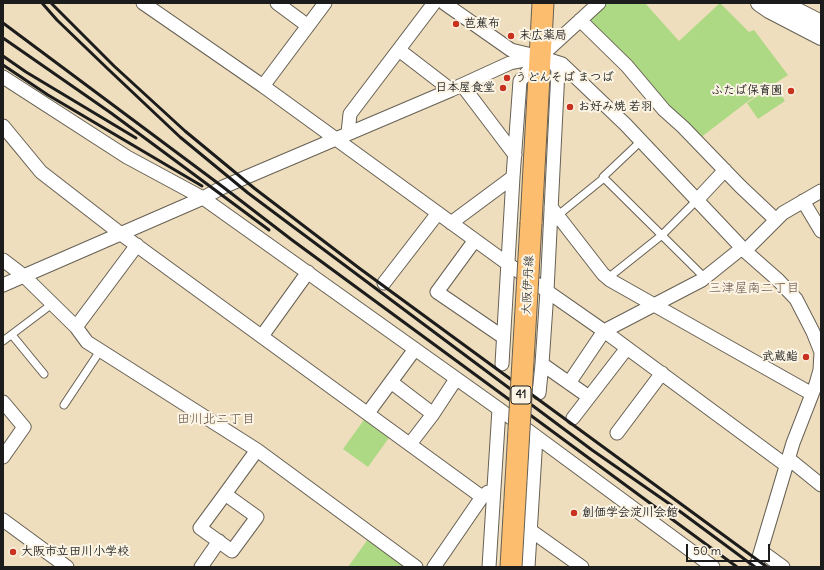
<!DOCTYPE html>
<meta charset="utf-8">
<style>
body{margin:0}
#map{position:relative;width:824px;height:570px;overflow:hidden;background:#efdebd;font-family:Delius,sans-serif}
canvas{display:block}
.frame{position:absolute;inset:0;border:4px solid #1c1c1c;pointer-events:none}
.scale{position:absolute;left:686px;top:544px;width:84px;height:18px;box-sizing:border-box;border:2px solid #1c1c1c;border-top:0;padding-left:5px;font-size:12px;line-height:14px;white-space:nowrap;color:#1c1c1c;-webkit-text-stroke:3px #fcf5e5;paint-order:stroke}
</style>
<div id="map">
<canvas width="824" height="570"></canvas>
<div class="frame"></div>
<div class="scale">50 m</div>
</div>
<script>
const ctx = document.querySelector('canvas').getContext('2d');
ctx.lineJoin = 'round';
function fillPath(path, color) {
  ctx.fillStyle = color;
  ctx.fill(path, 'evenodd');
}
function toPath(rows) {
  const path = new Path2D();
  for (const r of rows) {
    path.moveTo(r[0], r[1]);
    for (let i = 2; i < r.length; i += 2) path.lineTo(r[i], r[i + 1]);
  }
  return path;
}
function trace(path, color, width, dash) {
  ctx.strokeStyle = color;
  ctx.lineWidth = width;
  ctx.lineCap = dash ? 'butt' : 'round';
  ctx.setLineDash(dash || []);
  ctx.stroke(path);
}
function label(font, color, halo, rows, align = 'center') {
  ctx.font = font + ' Delius,"Klee One",sans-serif';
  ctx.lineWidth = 4;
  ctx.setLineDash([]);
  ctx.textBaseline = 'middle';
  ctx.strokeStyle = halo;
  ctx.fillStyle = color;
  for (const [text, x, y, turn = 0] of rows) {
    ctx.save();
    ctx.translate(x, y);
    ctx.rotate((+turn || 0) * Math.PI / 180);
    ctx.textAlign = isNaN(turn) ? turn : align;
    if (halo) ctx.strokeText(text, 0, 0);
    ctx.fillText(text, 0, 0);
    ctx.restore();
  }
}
fillPath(toPath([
 [606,3,645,3,679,41,720,3,749,32,754,30,788,75,747,102,700,138,586,21],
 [775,85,785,101,758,119,747,103],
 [366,417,391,435,368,467,343,449],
 [368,539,406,567,348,567]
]), '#add985');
const service = toPath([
 [603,179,603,177,641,141],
 [557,216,604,178,705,278],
 [608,278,662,235,697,200],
 [12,335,44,374],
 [3,341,52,304],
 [64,405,100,351]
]);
const minor = toPath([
 [143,3,263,86,508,264,604,331,787,466],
 [277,3,308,26],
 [444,3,511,50,540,57,562,64,626,125,745,251,778,280,796,299,813,332,821,352],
 [580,20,627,66,664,110,683,127,740,186,776,220],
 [399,50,451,90],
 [3,77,127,157,203,198,499,409,713,567],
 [462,85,515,155],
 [263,86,325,3],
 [3,126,41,172,121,234,482,497],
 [348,133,350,114,434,3],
 [697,200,725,170],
 [803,201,821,231],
 [551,207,603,274,610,280,812,394],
 [451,223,513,177],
 [475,240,437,292,503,337],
 [745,251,783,213,821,191],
 [3,260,24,276,76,327,87,342,257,450,416,567],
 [384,283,438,213],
 [3,285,203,198,223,187,451,90,510,63,540,57],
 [76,327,137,245],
 [262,336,308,272],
 [502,364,513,177,520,81,540,57,599,3],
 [542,364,589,397],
 [391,382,433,414],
 [569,383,604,331,702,280,742,248],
 [539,393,542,364,547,291,558,70,554,62],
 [3,402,24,427,3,457],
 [368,413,415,349],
 [573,418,627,348],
 [617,433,662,373],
 [410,444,433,414,456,379],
 [789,459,821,485],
 [225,494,257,517,232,551,200,528,225,494,257,450],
 [3,520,67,567],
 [530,530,582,567],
 [761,551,783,567],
 [201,567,219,541],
 [434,567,482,497,488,492],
 [489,567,499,409],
 [528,567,536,437],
 [756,567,793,443,816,384,820,370,821,352]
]);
const tertiary = toPath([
 [759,3,769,10,821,37],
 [782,3,821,23]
]);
const primary = toPath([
 [531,223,543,3]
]);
trace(service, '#666054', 9);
trace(minor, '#666054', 15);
trace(tertiary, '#666054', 18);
trace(primary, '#666054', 23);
trace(service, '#fff', 7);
trace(minor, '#fff', 13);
trace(tertiary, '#fff', 16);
trace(primary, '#fcbd6e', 21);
trace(toPath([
 [42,3,57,20,109,70,180,137,248,193,592,450,674,507,755,567],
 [51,3,114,66,185,131,254,188,359,268,767,567],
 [3,23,223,187,292,240,737,567],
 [3,38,111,113,269,230],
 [3,56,26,72,136,138],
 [3,65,48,95,202,186]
]), '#1c1c1c', 3);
const primaryBridge = toPath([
 [511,567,531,223]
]);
trace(primaryBridge, '#666054', 23, []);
trace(primaryBridge, '#fcbd6e', 21);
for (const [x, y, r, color] of [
 [456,24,4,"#c8321e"],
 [511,36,4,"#c8321e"],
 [507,78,4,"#c8321e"],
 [503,88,4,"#c8321e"],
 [791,91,4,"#c8321e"],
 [570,107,4,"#c8321e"],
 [806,357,4,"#c8321e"],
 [574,513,4,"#c8321e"],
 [13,552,4,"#c8321e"]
]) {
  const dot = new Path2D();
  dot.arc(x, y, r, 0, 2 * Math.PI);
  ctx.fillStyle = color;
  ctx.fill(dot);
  trace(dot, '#fcf5e5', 1.5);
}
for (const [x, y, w] of [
 [521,395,20]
]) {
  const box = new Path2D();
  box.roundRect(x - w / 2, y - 9, w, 18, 3);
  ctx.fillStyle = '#fcf5e5';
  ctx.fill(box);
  trace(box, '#1c1c1c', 1);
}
label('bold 11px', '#1c1c1c', null, [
 ["41",521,395]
]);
label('bold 12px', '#1c1c1c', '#fcf5e5', [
 ["芭蕉布",464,24],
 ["末広薬局",519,36],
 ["うどんそば まつば",515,78],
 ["日本屋食堂",495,88,"right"],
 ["ふたば保育園",783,91,"right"],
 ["お好み焼 若羽",578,107],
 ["武蔵鮨",798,357,"right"],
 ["創価学会淀川会館",582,513],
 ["大阪市立田川小学校",21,552]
], 'left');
label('12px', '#1c1c1c', '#fcf5e5', [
 ["大阪伊丹線",528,285,-87]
]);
label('13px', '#644e44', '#fcf5e5', [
 ["三津屋南二丁目",754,288],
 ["田川北二丁目",216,419]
]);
</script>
